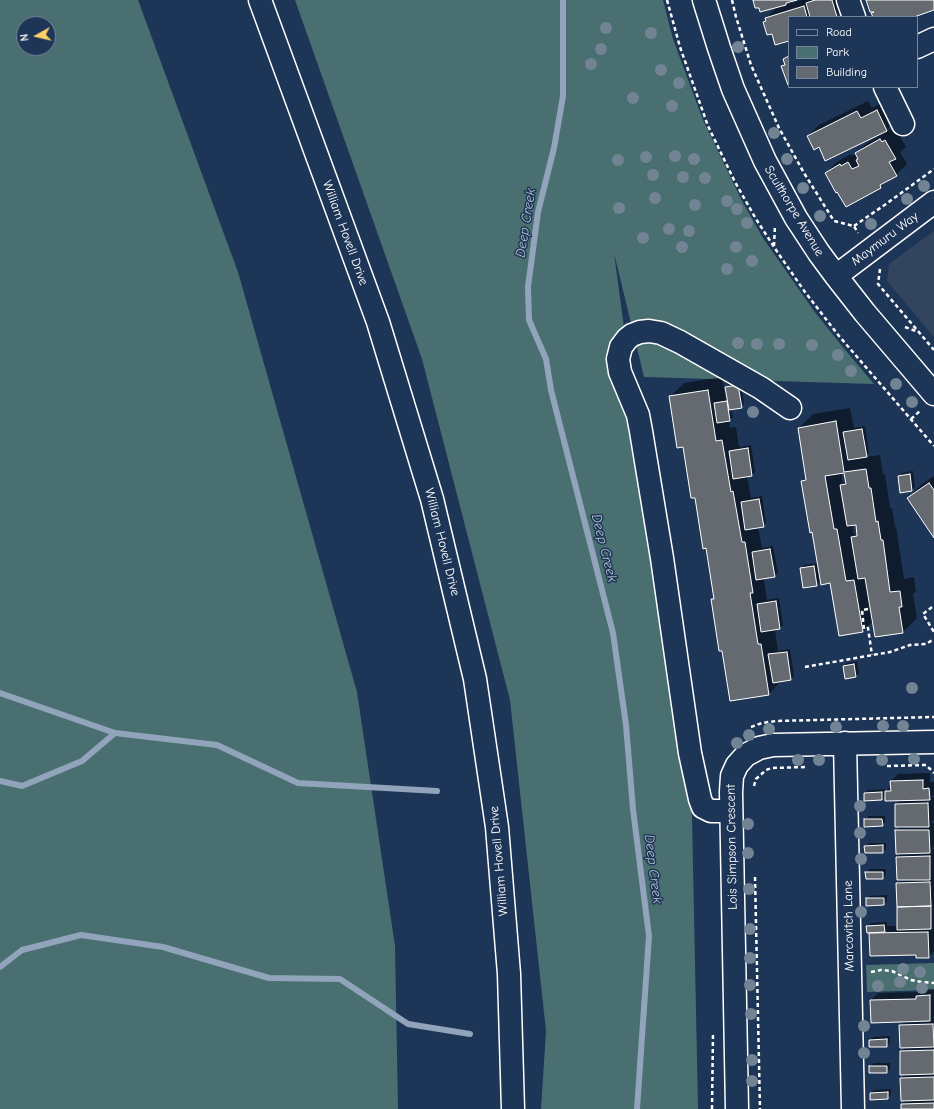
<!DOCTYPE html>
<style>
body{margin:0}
#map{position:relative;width:934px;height:1109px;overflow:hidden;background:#1d3557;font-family:"Comic Neue",sans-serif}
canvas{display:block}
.legend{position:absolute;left:788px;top:16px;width:130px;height:72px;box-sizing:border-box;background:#1d3557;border:1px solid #77869a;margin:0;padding:5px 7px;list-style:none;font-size:12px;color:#fff}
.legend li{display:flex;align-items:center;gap:8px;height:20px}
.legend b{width:20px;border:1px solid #77869a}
.north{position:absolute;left:16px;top:16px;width:40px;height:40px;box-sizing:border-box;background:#1d3557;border:1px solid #77869a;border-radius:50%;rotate:262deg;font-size:11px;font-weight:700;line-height:16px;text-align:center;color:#fff}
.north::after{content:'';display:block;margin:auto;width:14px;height:18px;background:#ffd166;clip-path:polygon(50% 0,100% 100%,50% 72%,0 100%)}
</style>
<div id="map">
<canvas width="934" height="1109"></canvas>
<ul class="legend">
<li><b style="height:5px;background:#1d3557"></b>Road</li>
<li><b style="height:11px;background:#4a6f71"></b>Park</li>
<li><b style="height:11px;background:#656a70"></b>Building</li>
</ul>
<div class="north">N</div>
</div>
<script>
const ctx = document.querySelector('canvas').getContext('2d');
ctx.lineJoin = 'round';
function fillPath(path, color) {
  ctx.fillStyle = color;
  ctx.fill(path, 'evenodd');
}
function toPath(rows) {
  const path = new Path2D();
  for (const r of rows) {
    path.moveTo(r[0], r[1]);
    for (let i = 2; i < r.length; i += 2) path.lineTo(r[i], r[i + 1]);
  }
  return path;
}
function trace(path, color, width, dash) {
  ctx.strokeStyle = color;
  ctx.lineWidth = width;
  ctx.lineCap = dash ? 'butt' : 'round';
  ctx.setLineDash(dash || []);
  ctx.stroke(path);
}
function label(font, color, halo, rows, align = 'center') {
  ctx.font = font + ' "Comic Neue",sans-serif';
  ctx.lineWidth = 3;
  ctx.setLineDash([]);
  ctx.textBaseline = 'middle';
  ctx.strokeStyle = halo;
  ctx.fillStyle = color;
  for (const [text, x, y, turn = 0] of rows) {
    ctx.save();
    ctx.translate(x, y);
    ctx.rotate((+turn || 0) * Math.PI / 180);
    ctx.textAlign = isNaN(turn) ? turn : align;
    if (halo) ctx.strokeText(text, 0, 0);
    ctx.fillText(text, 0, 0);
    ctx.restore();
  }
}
fillPath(toPath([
 [934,231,934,337,887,281,889,264]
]), '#33455e');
fillPath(toPath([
 [0,0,138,0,238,272,357,692,395,946,398,1109,0,1109],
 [24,24,48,24,48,48,24,48],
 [295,0,663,0,673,39,703,120,741,199,763,238,814,311,842,346,874,384,644,377,614,253,633,395,681,711,692,816,698,1109,541,1109,546,1031,510,700,422,359],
 [934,963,934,990,867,992,866,965]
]), '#4a6f71');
fillPath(toPath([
 [754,0,793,0,789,1,785,5,802,0,845,0,847,5,836,16,833,17,789,17,789,40,773,33,764,22,766,20,766,18,778,6,759,6],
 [888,100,897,119,885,132,891,129,892,132,896,130,906,147,900,152,907,164,896,175,888,179,880,187,826,173,837,162,851,154,852,156,856,153,867,143,882,134,881,133,819,146,808,136,819,125,868,101,872,108],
 [722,377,726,399,728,399,727,388,730,384,741,382,744,404,741,407,731,409,733,417,729,421,730,428,736,427,739,447,751,445,755,472,752,475,747,476,751,498,762,496,766,523,763,526,758,527,762,548,773,546,778,573,774,576,767,578,764,580,767,600,779,598,783,625,780,628,775,629,778,651,790,649,794,676,791,679,782,680,769,694,723,649,712,600,715,597,707,547,684,446,670,397,684,383],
 [850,408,854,428,865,426,869,453,865,457,880,455,883,475,885,474,890,508,892,508,895,527,896,527,904,579,914,577,916,592,913,594,917,618,903,632,873,621,863,631,831,582,821,580,816,585,801,568,804,565,818,563,802,481,807,476,799,428,813,414],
 [845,472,846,480,843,484,841,473],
 [852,524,857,524,858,532,854,535],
 [913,471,915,487,912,490,901,492,899,476,902,473],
 [934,476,934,537,908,498,922,484],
 [857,661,859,673,856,676,846,678,844,666,847,663],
 [930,773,930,782,934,782,934,795,932,797,934,797,934,820,931,823,934,823,934,847,932,849,934,849,934,874,933,876,934,876,934,951,929,957,917,954,870,934,872,932,868,932,867,926,871,923,887,922,887,926,898,926,897,883,902,879,897,857,901,853,896,831,901,826,896,804,900,800,886,795,882,799,865,794,868,790,885,789,885,792,891,786,891,781,898,774],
 [869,816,885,816,885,822,882,825,865,820],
 [869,843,886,843,886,849,882,852,866,846],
 [870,869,886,869,886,875,883,878,866,873],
 [887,895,887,901,883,904,867,899,870,896],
 [924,989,934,989,934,1016,932,1018,934,1018,934,1109,902,1109,902,1104,906,1100,901,1078,906,1074,901,1052,906,1047,900,1025,905,1021,871,1000,878,993,921,992],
 [890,1036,890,1042,887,1046,870,1040,873,1037],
 [874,1063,890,1063,890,1069,887,1072,870,1072,870,1066],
 [891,1089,891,1095,887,1098,871,1099,871,1093,874,1090]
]), '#0007');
trace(toPath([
 [563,0,563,96,554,148,538,212,528,287,529,320,546,359,551,390,613,633,626,725,633,809,649,936,637,1109],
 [0,693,115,733,217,745,298,783,437,791],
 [0,781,22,786,82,761,115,733],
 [0,967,22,950,81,935,163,947,269,978,340,979,408,1024,470,1034]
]), '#91a4bb', 6);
const building = toPath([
 [753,0,797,0,786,3,786,5,760,12,759,8,755,8,753,0],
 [815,0,832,0,837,17,810,17,806,3,815,0],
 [866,0,934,0,934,10,914,17,873,17,871,13,874,12,870,12,866,0],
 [804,6,807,17,789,17,789,41,775,45,772,34,767,35,763,22,766,21,765,18,804,6],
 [789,56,789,85,788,85,781,66,785,65,783,59,789,56],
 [877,110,887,131,825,161,819,147,814,150,807,136,857,111,861,118,877,110],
 [880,139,882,142,885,140,896,159,889,162,897,176,880,185,881,188,846,207,837,192,836,193,825,173,840,164,841,166,848,162,852,169,859,166,856,160,858,159,855,153,880,139],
 [738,385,742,408,729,410,725,387,738,385],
 [708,390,716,441,722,440,731,492,733,491,742,542,745,542,753,593,750,593,758,644,761,644,769,695,730,701,722,651,719,651,711,599,714,599,706,548,703,549,695,498,691,498,683,447,677,448,669,396,708,390],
 [727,401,730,421,717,423,714,403,727,401],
 [836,421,844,472,866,469,869,488,871,488,876,522,878,521,881,540,883,540,890,592,900,591,902,607,899,607,903,633,875,637,865,578,858,579,851,537,857,536,856,525,847,526,840,485,846,484,844,473,825,476,834,529,837,529,846,581,854,580,863,632,839,636,830,583,821,585,812,532,810,533,801,481,806,480,798,428,836,421],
 [862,429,867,457,848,460,843,432,862,429],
 [748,448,752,476,733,479,729,451,748,448],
 [910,474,912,491,900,493,898,476,910,474],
 [929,483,934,490,934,538,907,498,929,483],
 [759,499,764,527,745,530,741,502,759,499],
 [770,549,775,577,756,580,752,552,770,549],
 [814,566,817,586,803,588,800,568,814,566],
 [776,601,780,629,761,632,757,604,776,601],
 [787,652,791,680,773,683,768,654,787,652],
 [854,664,856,677,845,679,843,666,854,664],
 [923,780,923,789,929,788,930,800,885,801,885,791,891,791,890,781,923,780],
 [882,792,882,800,864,801,864,793,882,792],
 [928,803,929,827,895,827,895,804,928,803],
 [864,819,882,819,883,826,864,827,864,819],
 [895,830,929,830,930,853,896,854,895,830],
 [883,845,883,853,865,853,864,846,883,845],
 [930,856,930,880,897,880,896,857,930,856],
 [865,872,883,872,883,879,866,879,865,872],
 [930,882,931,906,897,907,896,883,930,882],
 [866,898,884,898,884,905,866,906,866,898],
 [931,906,931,929,897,930,897,907,931,906],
 [884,925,885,932,867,933,866,926,884,925],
 [928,932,929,958,916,958,916,955,870,956,869,933,928,932],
 [930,995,930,1021,871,1023,870,1000,916,999,916,996,930,995],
 [933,1024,934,1047,900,1048,899,1025,933,1024],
 [887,1039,887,1047,869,1047,869,1040,887,1039],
 [934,1050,934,1074,900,1075,900,1051,934,1050],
 [869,1066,887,1066,887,1073,869,1073,869,1066],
 [934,1077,934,1100,901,1101,900,1078,934,1077],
 [888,1092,888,1099,870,1100,870,1093,888,1092],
 [934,1103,934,1109,901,1109,901,1104,934,1103]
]);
fillPath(building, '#656a70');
trace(building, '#fff', 1);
const minor = toPath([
 [704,0,719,48,733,89,765,161,796,218,819,253,836,276,865,313,934,394],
 [848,0,854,17],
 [917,47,934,39],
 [885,87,903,124],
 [836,276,934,202],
 [845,743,853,1109],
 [731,811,711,811,703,807,700,799,690,753,662,558,641,431,638,415,620,372,618,359,621,347,627,339,632,335,640,332,649,331,661,333,680,342,761,388,790,408],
 [737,1109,731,792,732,776,737,765,746,755,759,748,773,745,934,742]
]);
const major = toPath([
 [260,0,378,322,432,499,475,679,497,827,509,974,513,1109]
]);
trace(minor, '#fff', 25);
trace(major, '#fff', 25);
trace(toPath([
 [667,0,680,47,708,126,735,182,756,219,778,253,805,292,839,336,934,446],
 [732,0,736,17,751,65,779,128,804,173,834,221,854,226,858,233],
 [854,226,886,204,934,169],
 [774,246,775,225],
 [880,269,878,284,934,350],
 [905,327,918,332],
 [911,419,921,410],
 [932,607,923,614,934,632],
 [868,609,862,610,864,629,868,628,872,655],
 [805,667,890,652,910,645,926,644,934,639],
 [751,727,762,723,776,721,934,717],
 [887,766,926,765,934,773],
 [754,786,756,779,766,770,772,768,806,767],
 [755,877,760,1109],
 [871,972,881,970,892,971,911,980,921,982,934,983],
 [712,1109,713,1033]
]), '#fff', 2.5, [4, 3]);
trace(minor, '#1d3557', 22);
trace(major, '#1d3557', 22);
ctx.fillStyle = '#728494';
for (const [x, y] of [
 [606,28],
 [651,33],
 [738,47],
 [601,49],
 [591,64],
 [661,70],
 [679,83],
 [633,98],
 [672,106],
 [774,133],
 [675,156],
 [646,157],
 [694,159],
 [787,159],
 [618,160],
 [653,175],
 [683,177],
 [705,178],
 [924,186],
 [803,188],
 [655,198],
 [907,199],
 [727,201],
 [695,205],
 [619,208],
 [737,209],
 [820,216],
 [747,223],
 [871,224],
 [669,229],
 [689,231],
 [643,238],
 [682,247],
 [736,247],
 [752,261],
 [727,269],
 [738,343],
 [757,344],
 [779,344],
 [812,345],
 [838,355],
 [851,371],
 [896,384],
 [912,402],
 [753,412],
 [912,688],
 [883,726],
 [903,726],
 [836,727],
 [769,729],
 [749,735],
 [737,743],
 [914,759],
 [798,760],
 [819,760],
 [882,760],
 [860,806],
 [748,824],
 [860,833],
 [748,853],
 [861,859],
 [749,889],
 [861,912],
 [750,929],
 [750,958],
 [903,969],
 [920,972],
 [900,982],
 [750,985],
 [878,986],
 [922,988],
 [751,1014],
 [864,1026],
 [864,1053],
 [752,1060],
 [752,1081]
]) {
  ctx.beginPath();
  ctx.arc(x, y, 6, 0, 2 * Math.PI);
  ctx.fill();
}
label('13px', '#fff', '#1d3557', [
 ["Sculthorpe Avenue",794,211,59],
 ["William Hovell Drive",345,233,70],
 ["Maymuru Way",885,239,-37],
 ["William Hovell Drive",442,542,76],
 ["Lois Simpson Crescent",732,847,-91],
 ["William Hovell Drive",499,861,-95],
 ["Marcovitch Lane",849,926,-91]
]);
label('italic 14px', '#b6c3d2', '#1d3557', [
 ["Deep Creek",526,223,-81],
 ["Deep Creek",604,548,76],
 ["Deep Creek",653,869,83]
]);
</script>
